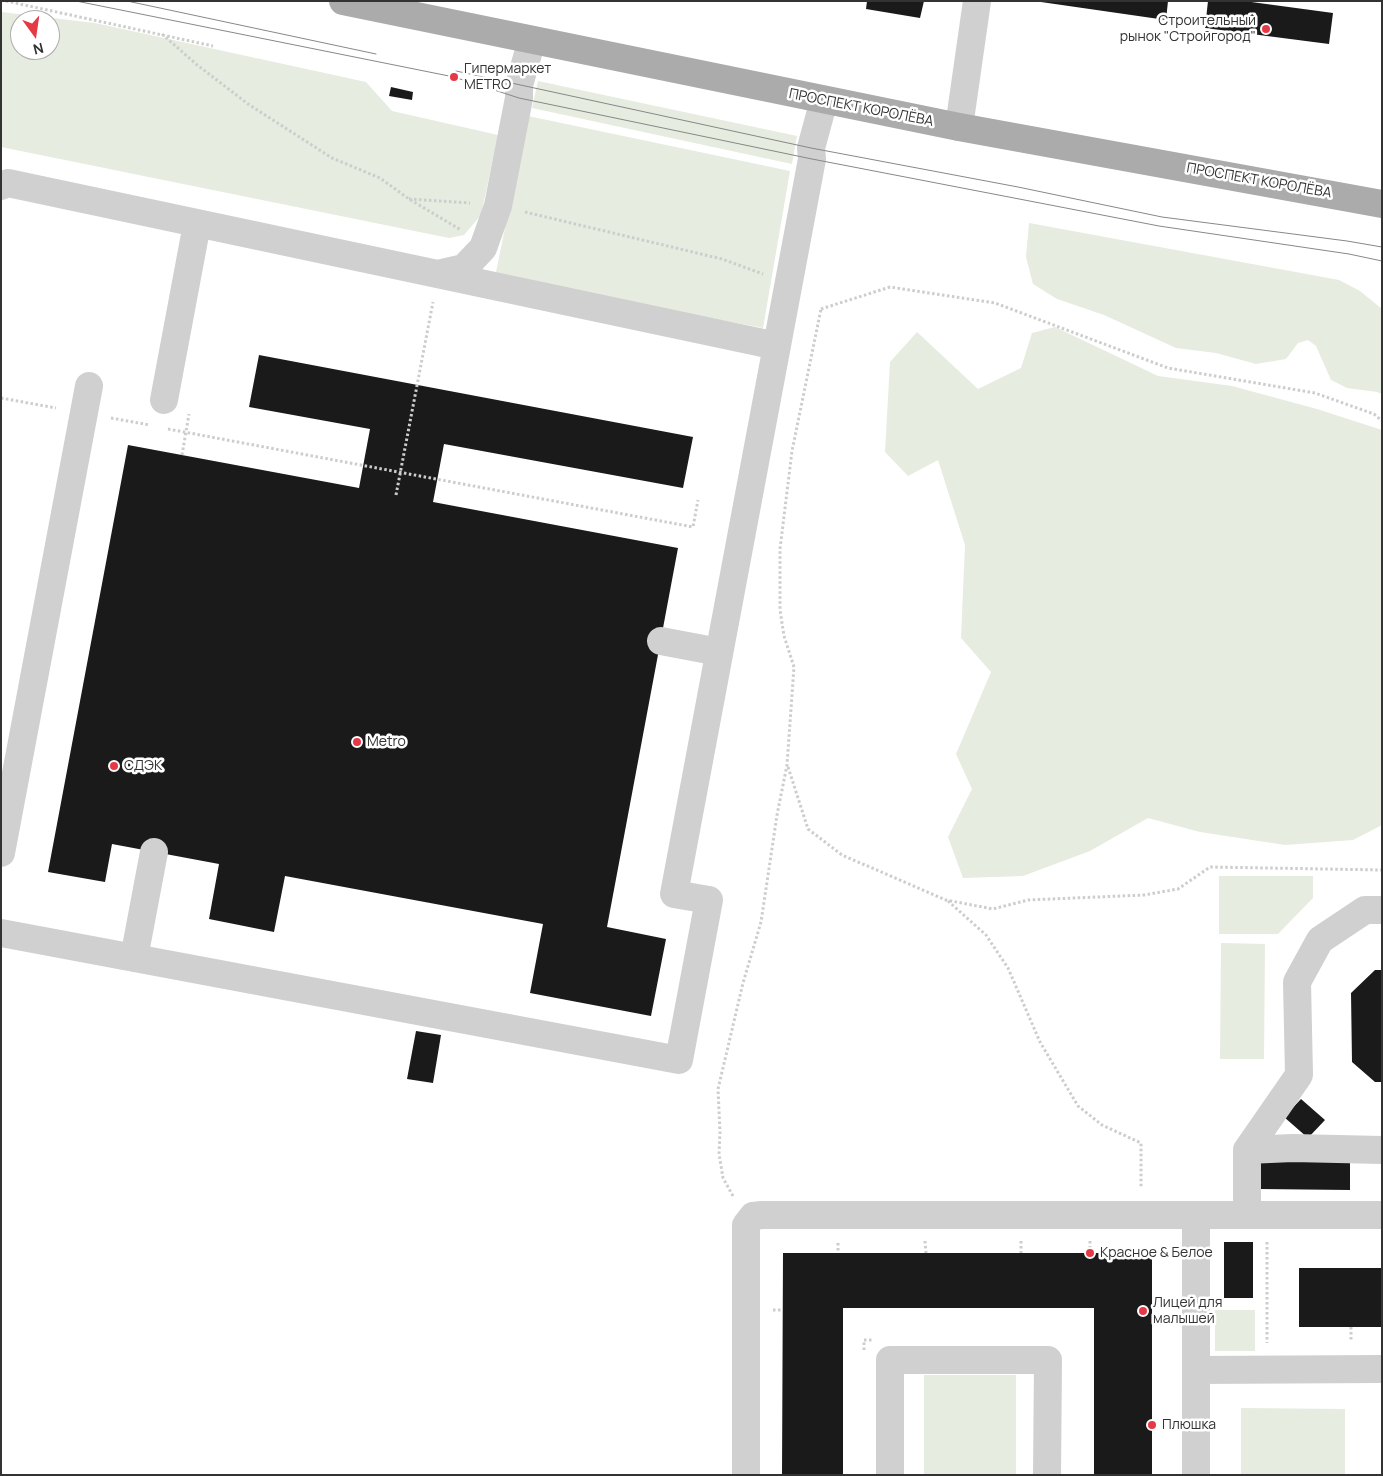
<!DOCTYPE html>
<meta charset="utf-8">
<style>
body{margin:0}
#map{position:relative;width:1383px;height:1476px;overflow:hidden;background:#fff;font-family:Manrope,sans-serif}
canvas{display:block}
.frame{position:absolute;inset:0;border:2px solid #333;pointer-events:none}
.north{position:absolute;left:10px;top:10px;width:50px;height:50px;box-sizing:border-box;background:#fff;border:1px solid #adadad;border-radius:50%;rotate:166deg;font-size:14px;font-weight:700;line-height:20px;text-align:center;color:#333}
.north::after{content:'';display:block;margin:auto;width:18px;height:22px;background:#e63946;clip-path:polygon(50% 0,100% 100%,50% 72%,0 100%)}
</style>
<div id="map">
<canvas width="1383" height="1476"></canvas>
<div class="frame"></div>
<div class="north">N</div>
</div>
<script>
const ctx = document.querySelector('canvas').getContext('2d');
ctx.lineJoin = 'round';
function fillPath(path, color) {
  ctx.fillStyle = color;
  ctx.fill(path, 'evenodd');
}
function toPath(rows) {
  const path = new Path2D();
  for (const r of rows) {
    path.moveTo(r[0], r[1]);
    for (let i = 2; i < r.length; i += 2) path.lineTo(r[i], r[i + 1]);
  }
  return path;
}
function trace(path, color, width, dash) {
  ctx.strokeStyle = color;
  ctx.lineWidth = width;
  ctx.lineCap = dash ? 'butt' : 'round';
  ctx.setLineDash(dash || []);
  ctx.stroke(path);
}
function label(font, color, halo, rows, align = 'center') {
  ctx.font = font + ' Manrope,sans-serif';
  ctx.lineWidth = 5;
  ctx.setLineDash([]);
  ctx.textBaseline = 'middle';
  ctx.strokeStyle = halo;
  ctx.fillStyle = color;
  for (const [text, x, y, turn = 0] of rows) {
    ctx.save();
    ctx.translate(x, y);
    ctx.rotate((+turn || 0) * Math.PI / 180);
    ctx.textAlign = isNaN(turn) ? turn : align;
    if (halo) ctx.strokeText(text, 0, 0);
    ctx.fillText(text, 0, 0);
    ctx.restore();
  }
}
fillPath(toPath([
 [1,12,95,23,366,82,392,111,498,135,481,215,464,235,449,238,1,147],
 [20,20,50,20,50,50,20,50],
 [538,81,797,136,792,164,532,108],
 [528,116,790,171,763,328,495,277],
 [1029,223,1339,280,1360,291,1382,309,1382,394,1377,392,1347,388,1331,380,1316,346,1308,340,1298,343,1286,359,1256,364,1216,353,1176,348,1104,315,1057,299,1033,284,1026,257],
 [1055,327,1158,376,1232,386,1317,409,1382,430,1382,825,1353,840,1285,845,1200,832,1148,818,1090,851,1023,876,963,878,948,837,972,789,956,754,991,672,961,638,965,545,938,460,908,476,885,452,890,362,917,332,978,389,1021,368,1032,333],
 [1219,876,1313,876,1313,898,1278,934,1219,934],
 [1221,943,1265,944,1264,1059,1220,1059],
 [1215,1310,1255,1310,1255,1351,1215,1351],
 [924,1375,1016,1375,1016,1475,924,1475],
 [1241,1408,1345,1409,1345,1475,1241,1475]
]), '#e6ecdf');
fillPath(toPath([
 [867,1,924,1,920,18,866,9],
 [1034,1,1168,1,1166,20],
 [1208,1,1244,1,1333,13,1329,44,1205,28],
 [391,87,413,92,412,100,389,96],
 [259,355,693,437,683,488,444,444,433,502,678,548,607,927,666,939,651,1016,530,993,543,924,285,876,274,932,209,919,219,864,112,844,105,882,48,872,128,445,359,488,370,429,249,407],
 [1375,970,1382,970,1382,1082,1375,1082,1352,1062,1351,993],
 [416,1031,441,1035,433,1083,407,1079],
 [1301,1099,1325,1120,1308,1138,1284,1117],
 [1260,1162,1350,1162,1350,1190,1259,1189],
 [1224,1242,1253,1242,1253,1298,1224,1298],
 [783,1253,1152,1253,1152,1475,1094,1475,1094,1308,843,1308,843,1475,782,1475],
 [1299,1268,1382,1268,1382,1327,1299,1327]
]), '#1a1a1a');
trace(toPath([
 [6,1,213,46],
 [162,34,196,64,248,104,332,158,380,178,409,199,461,230],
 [409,199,470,203],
 [525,212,722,259,763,274],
 [821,309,890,287,995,303,1168,368,1315,393,1374,414,1382,421],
 [1,398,56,408],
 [111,418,150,425],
 [168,429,693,527,698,500],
 [182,455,189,414],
 [396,495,433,302],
 [788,767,808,829,842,855,946,900,993,909,1028,900,1144,895,1178,889,1210,867,1382,870],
 [948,901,986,935,1008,968,1040,1042,1078,1106,1102,1125,1141,1143,1141,1187],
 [733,1196,723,1178,719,1154,720,1132,718,1089,743,983,761,922,777,815,787,765,794,667,784,636,780,610,780,549,792,451,821,309],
 [925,1241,926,1253],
 [1021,1241,1021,1253],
 [1090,1241,1090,1253],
 [1267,1242,1267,1343],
 [838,1243,838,1253],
 [773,1310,782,1310],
 [1351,1327,1351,1341],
 [864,1350,864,1340,872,1340]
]), '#cdcdcd', 3, [2.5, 2.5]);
trace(toPath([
 [959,127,977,1],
 [1,186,8,183,777,346],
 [438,274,464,268,483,248,498,206,519,98,519,85,532,40],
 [164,400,197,224],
 [661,641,719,652],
 [1,853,89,386],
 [1,933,679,1060,709,900,674,894,812,159,811,148,824,100],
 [134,958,154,852],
 [1247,1150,1293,1148,1382,1150],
 [1247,1215,1247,1150,1299,1075,1297,982,1320,940,1365,910,1382,910],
 [1196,1370,1382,1369],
 [746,1475,746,1225,753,1216,762,1215,1382,1215],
 [890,1475,890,1360,1048,1360,1047,1475],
 [1196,1475,1196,1215]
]), '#d0d0d0', 28);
trace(toPath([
 [343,1,959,127,1382,204]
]), '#ababab', 28);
trace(toPath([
 [76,1,454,77,519,98,812,159,1159,226,1349,254,1382,261],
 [127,1,376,54],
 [456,71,811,148,1018,187,1162,217,1347,241,1382,247]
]), '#888', 1);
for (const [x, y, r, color] of [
 [1266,29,5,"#e63946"],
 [454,77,5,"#e63946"],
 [357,742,5,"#e63946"],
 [114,766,5,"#e63946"],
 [1090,1253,5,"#e63946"],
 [1143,1311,5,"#e63946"],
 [1152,1425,5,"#e63946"]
]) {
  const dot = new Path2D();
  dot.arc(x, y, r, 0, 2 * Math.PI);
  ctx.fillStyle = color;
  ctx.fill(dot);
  trace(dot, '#fff', 2);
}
label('14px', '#333', '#fff', [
 ["Строительный",1256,21,"right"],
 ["рынок \"Стройгород\"",1256,37,"right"],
 ["Гипермаркет",464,69],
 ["METRO",464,85],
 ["Metro",367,742],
 ["СДЭК",124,766],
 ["Красное & Белое",1100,1253],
 ["Лицей для",1153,1303],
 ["малышей",1153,1319],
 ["Плюшка",1162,1425]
], 'left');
label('14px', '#333', '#fff', [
 ["ПРОСПЕКТ КОРОЛЁВА",861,108,11],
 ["ПРОСПЕКТ КОРОЛЁВА",1259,181,10]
]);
</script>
